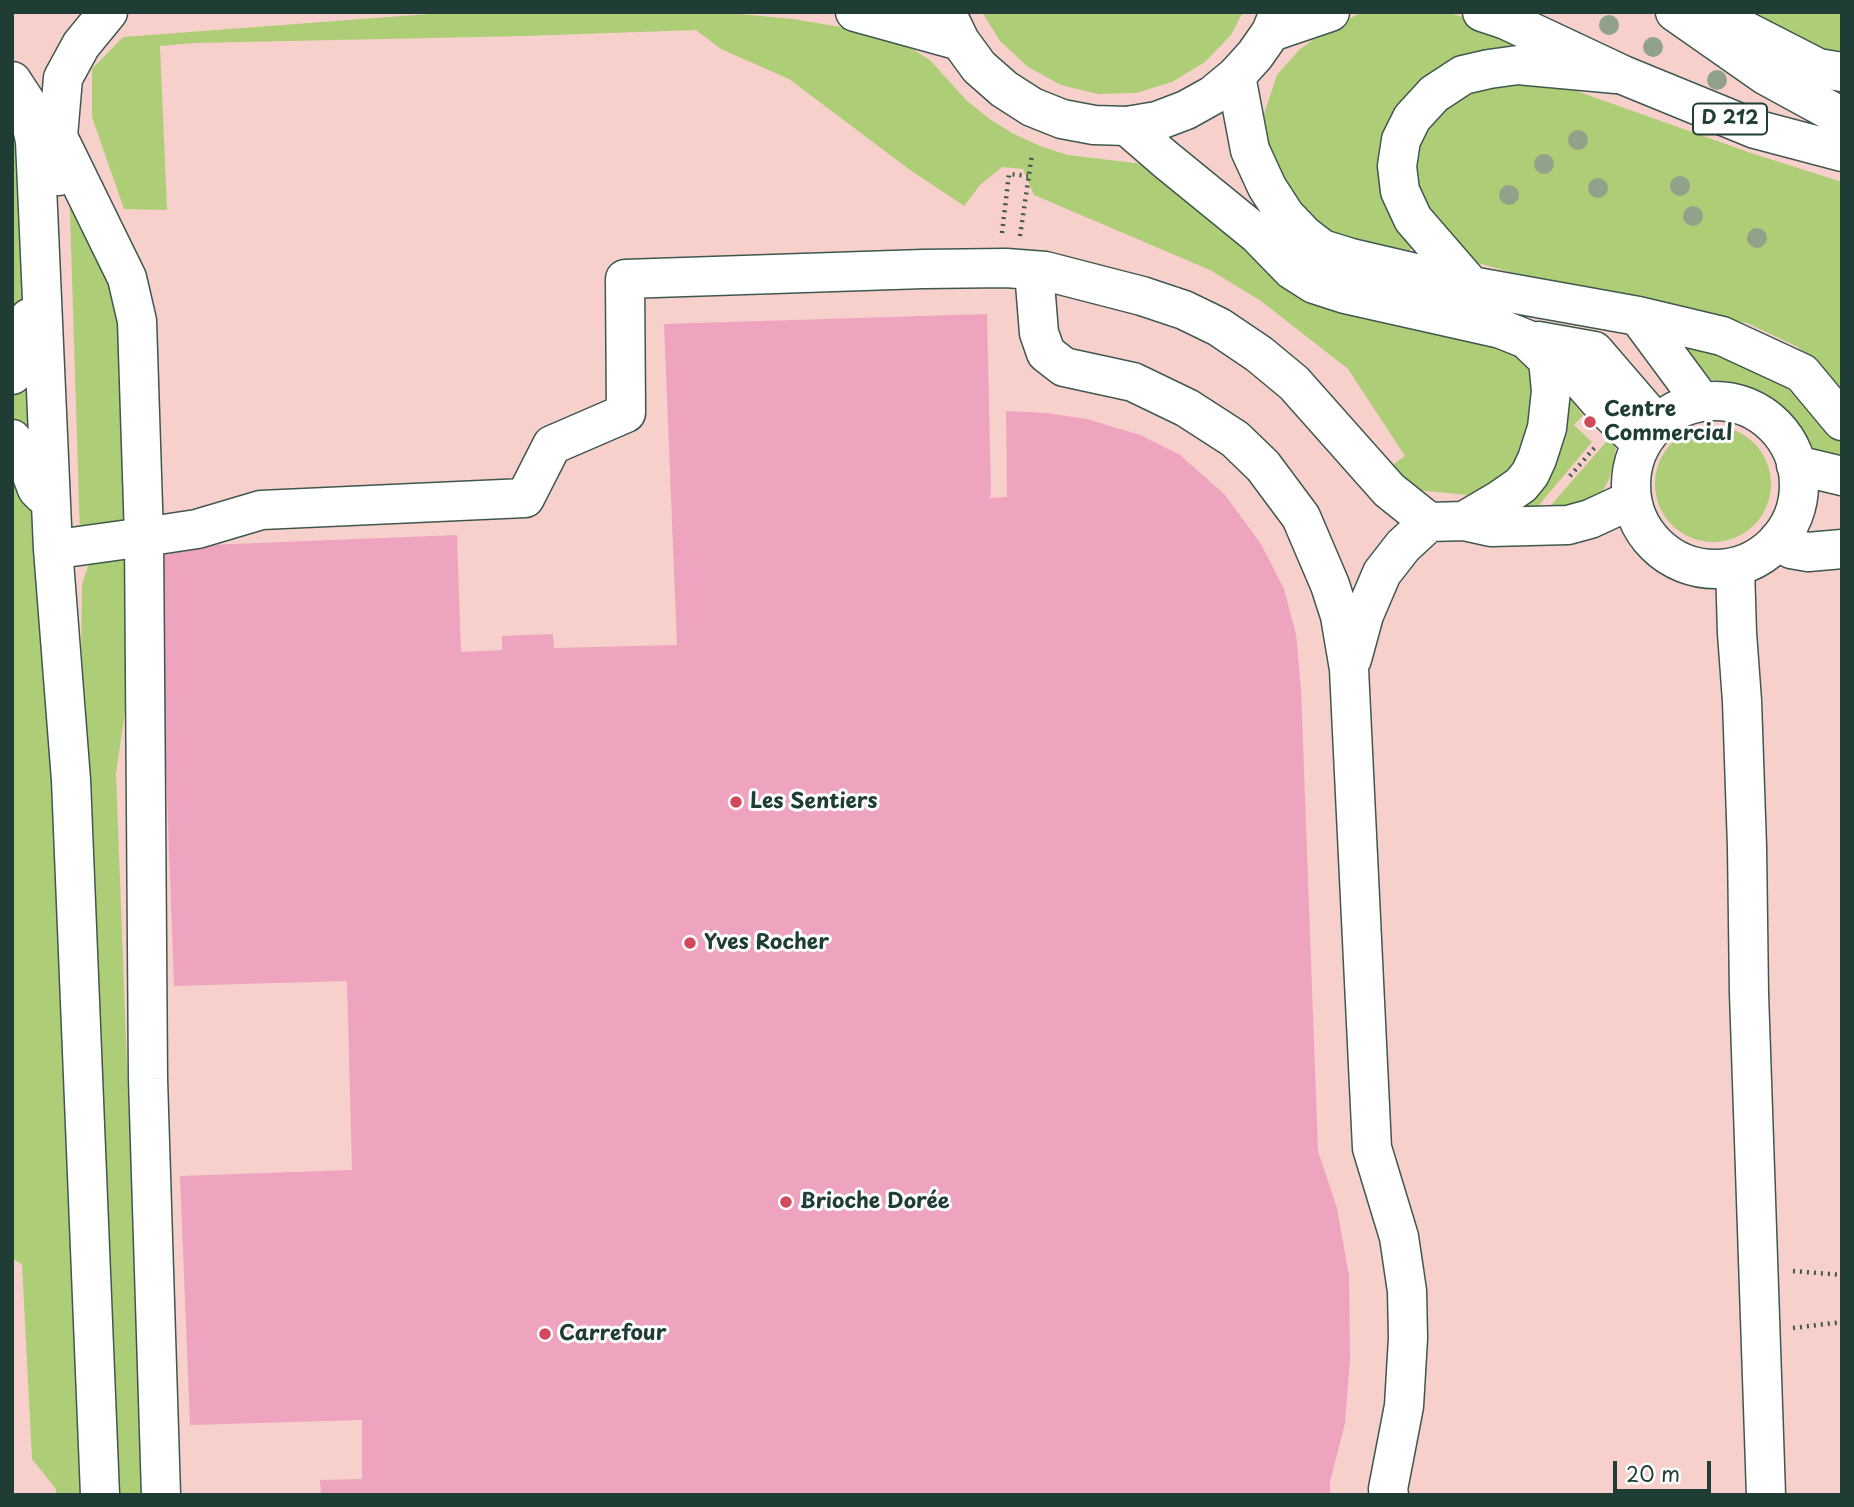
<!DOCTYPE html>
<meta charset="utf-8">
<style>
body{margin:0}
#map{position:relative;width:1854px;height:1507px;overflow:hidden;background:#f4efdd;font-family:"Playpen Sans",sans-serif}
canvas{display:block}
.frame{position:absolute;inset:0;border:14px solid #1f3d34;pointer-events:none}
.scale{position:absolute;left:1613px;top:1461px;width:98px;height:32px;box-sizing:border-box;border:4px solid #1f3d34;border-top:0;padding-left:9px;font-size:21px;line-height:24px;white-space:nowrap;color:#1f3d34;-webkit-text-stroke:5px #fff;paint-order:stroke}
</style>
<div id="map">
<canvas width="1854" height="1507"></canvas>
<div class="frame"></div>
<div class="scale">20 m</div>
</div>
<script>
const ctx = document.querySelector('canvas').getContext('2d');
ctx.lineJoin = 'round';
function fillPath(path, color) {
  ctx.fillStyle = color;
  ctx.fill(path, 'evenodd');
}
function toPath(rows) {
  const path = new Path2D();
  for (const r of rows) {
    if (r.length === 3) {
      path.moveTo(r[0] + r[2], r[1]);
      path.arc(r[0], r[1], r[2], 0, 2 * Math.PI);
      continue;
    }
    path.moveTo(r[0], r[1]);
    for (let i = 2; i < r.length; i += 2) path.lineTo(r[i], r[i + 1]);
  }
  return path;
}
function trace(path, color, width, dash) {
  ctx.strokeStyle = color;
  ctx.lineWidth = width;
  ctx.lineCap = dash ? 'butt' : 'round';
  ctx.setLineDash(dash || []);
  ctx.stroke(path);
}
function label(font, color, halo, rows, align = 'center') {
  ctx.font = font + ' "Playpen Sans",sans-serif';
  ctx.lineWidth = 6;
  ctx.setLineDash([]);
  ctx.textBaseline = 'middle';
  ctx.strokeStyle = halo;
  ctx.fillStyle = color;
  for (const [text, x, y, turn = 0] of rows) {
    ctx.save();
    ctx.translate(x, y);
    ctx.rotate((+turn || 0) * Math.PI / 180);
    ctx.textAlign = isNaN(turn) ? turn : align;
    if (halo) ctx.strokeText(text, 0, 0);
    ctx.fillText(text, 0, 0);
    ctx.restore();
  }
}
fillPath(toPath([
 [12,12,1842,12,1842,1495,12,1495]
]), '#f7d0cb');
fillPath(toPath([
 [455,12,716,12,793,19,858,30,914,50,930,60,966,100,991,120,1012,133,1040,146,1068,155,1151,165,1492,338,1520,355,1536,384,1536,404,1515,470,1482,492,1467,495,1407,489,1388,468,1405,456,1348,369,1261,301,1210,270,1034,195,1023,169,1002,167,980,185,964,206,910,170,789,79,721,49,696,30,525,36,195,43,160,46,167,210,124,209,92,117,92,69,123,37],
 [982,12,1243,12,1231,35,1205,62,1172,82,1136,93,1098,94,1061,85,1028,67,1000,41],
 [1363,12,1443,12,1460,16,1520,44,1528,46,1404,103,1413,244,1409,253,1345,240,1316,222,1289,186,1268,152,1264,114,1277,75,1300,49,1330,28],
 [1737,12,1842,12,1842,60],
 [1528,80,1571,89,1751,153,1842,182,1842,390,1798,347,1747,323,1531,278,1478,263,1448,242,1422,209,1409,158,1417,131,1469,87],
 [12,100,24,120,83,1495,56,1495,56,1489,32,1459,22,1264,12,1259],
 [69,181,118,302,125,527,80,536],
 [1685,345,1717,349,1781,383,1842,436,1842,470,1817,454,1798,425,1774,398,1734,383,1707,379,1673,347],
 [1564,391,1583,415,1574,425,1592,442,1529,517,1505,513],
 [1713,484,58],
 [1613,434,1616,441,1615,459,1609,479,1601,494,1589,505,1546,511],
 [123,557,129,563,130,677,116,773,143,1495,110,1495,81,665,82,584,89,564,101,559]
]), '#adce76');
fillPath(toPath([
 [987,314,991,494,989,498,1007,497,1006,411,1046,413,1087,419,1140,435,1180,455,1225,495,1261,544,1284,589,1296,634,1301,689,1318,1151,1337,1208,1349,1276,1350,1359,1345,1423,1330,1482,1330,1495,321,1495,320,1480,362,1479,362,1420,190,1425,180,1176,352,1170,347,981,174,986,158,547,457,535,461,652,502,650,502,636,553,634,554,648,677,645,664,324]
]), '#eea4be');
const minor = toPath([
 [1236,76,1250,150,1267,187,1285,215,1304,235,1322,249,1351,258,1471,286,1638,316,1722,336,1802,373,1842,421],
 [12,81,27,104,35,141,53,549,71,780,100,1495],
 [1127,126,1165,159,1257,234,1292,270,1314,284,1345,294,1501,329,1526,339,1548,360,1571,369,1606,409,1641,443],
 [60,141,127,278,137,321,144,537,72,547],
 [59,176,58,136,63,78,81,45,108,12],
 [1034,271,1039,333,1046,353,1064,367,1133,382,1187,408,1235,439,1263,466,1301,517,1330,585,1340,616,1349,669,1372,1148,1399,1237,1407,1291,1408,1338,1404,1406,1388,1489,1389,1495],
 [1471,286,1413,219,1400,191,1397,166,1401,140,1412,118,1434,94,1463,75,1489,69,1518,65,1616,74],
 [1638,316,1701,401],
 [1538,341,1594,351,1656,423],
 [12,375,17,370,29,318],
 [1715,485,84],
 [12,439,23,452,37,489,43,495],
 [1796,465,1842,476],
 [1464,521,1498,501,1521,485,1530,474,1537,459,1547,428,1551,391,1548,360],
 [1778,540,1791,549,1808,552,1842,549],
 [1735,567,1737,633,1742,701,1747,847,1749,993,1766,1495],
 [1352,659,1364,615,1382,573,1403,546,1429,522,1464,521,1491,527,1568,525,1590,519,1631,500],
 [161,1495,148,1079,144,537,197,529,261,510,525,498,552,445,626,413,625,279,923,269,1006,268,1045,271,1142,296,1184,310,1219,327,1259,354,1294,383,1389,490,1429,522]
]);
const major = toPath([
 [855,12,960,41],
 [946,12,960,41,979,67,1004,89,1032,107,1062,119,1094,125,1127,126,1157,121,1186,110,1213,95,1236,76,1255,55,1271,32,1279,12],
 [1482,12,1506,20,1623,75,1755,129,1842,152],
 [1675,12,1765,75,1842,117],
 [1271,32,1330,12]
]);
const highway = toPath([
 [1709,12,1818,68,1842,72]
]);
trace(minor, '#3f584d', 41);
trace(major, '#3f584d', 41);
trace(highway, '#3f584d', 41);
trace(toPath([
 [1002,233,1009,174,1028,176],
 [1020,236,1032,154],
 [1570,476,1596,446],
 [1793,1271,1842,1275],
 [1793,1328,1842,1322]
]), '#3f584d', 4.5, [2, 5]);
trace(minor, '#fff', 38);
trace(major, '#fff', 38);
trace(highway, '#fff', 38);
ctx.fillStyle = '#92a189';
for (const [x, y] of [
 [1609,25],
 [1653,47],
 [1717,80],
 [1578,140],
 [1544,164],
 [1680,186],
 [1598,188],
 [1509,195],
 [1693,216],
 [1757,238]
]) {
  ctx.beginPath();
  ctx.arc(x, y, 10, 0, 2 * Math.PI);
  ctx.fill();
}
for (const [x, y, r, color] of [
 [1590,422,7,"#d1495b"],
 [736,802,7,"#d1495b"],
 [690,943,7,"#d1495b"],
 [786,1202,7,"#d1495b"],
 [545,1334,7,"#d1495b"]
]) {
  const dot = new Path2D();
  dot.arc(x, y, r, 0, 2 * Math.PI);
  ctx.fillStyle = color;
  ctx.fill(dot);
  trace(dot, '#fff', 2.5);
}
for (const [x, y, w] of [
 [1730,119,74]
]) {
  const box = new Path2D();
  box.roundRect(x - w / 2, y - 15.5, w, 31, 5);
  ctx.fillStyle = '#fff';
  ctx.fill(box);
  trace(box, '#1f3d34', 2);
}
label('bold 19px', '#1f3d34', null, [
 ["D 212",1730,119]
]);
label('bold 21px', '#1f3d34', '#fff', [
 ["Centre",1604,410],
 ["Commercial",1604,434],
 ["Les Sentiers",750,802],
 ["Yves Rocher",704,943],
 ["Brioche Dorée",800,1202],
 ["Carrefour",559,1334]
], 'left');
</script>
